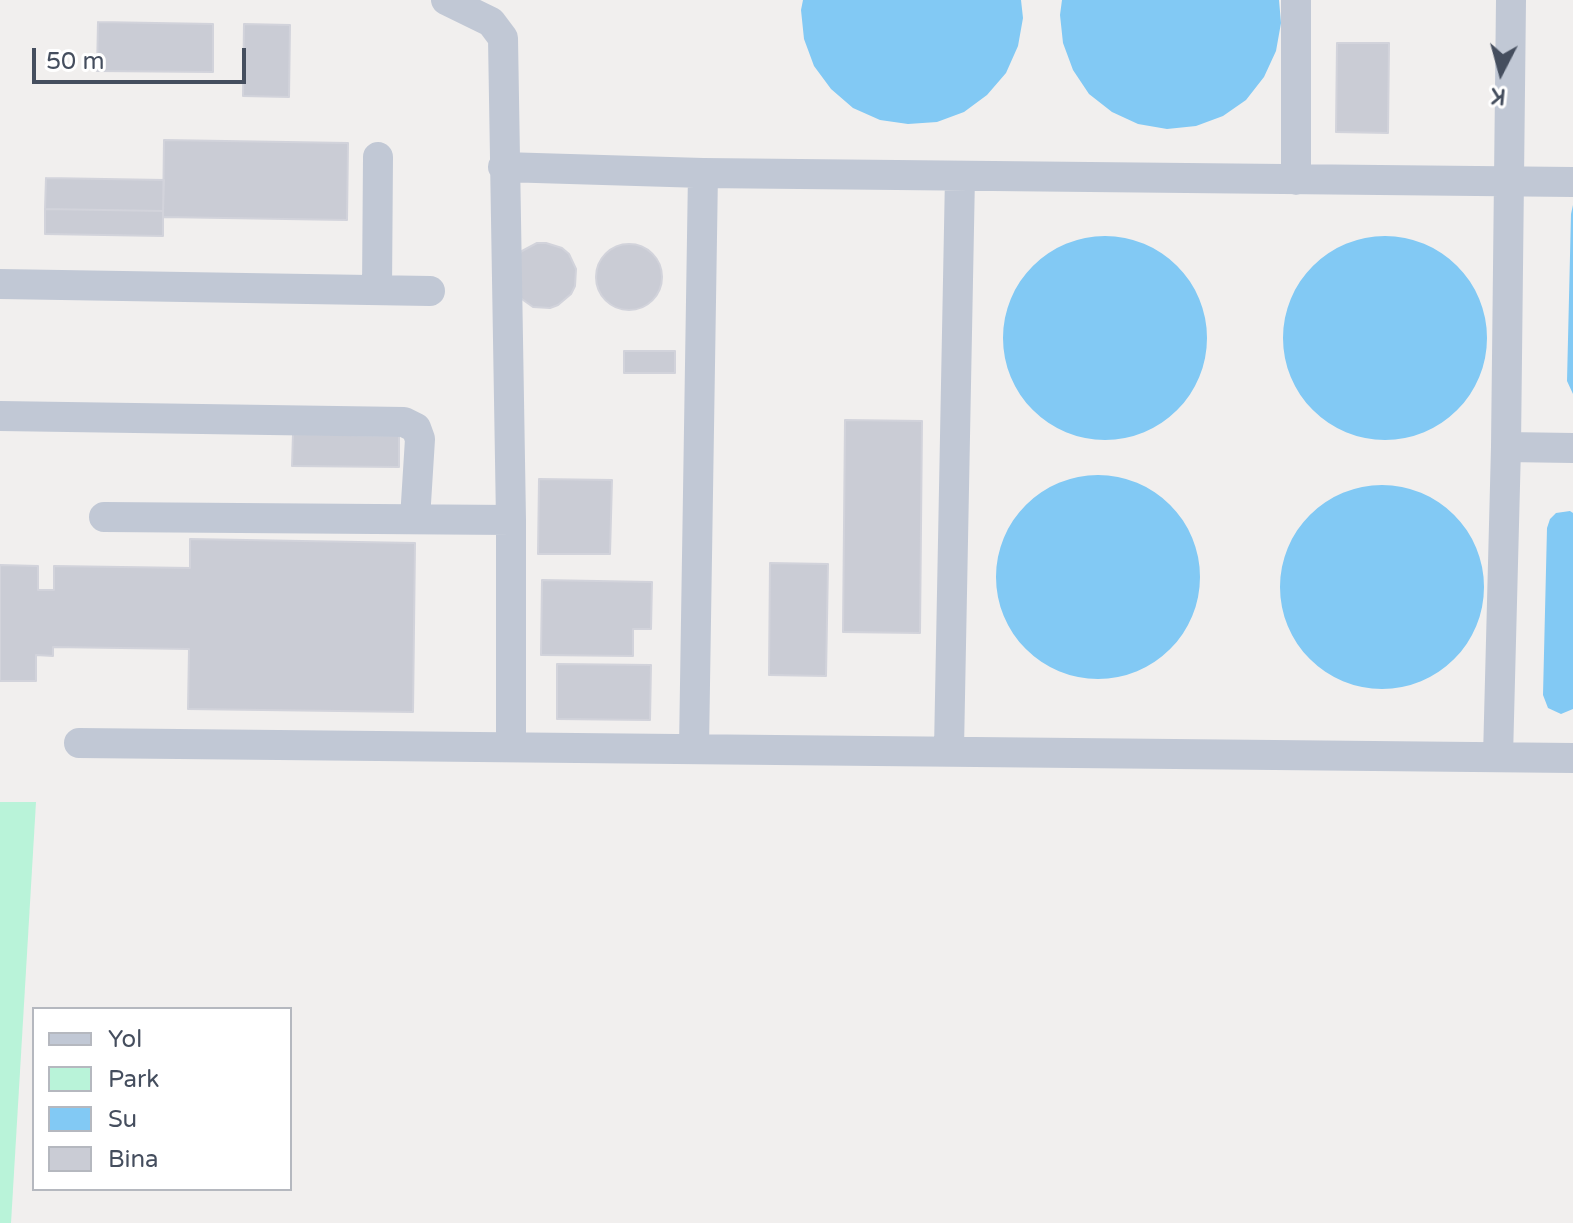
<!DOCTYPE html>
<style>
body{margin:0}
#map{position:relative;width:1573px;height:1223px;overflow:hidden;background:#f1efee;font-family:"Varela Round",sans-serif}
canvas{display:block}
.legend{position:absolute;left:32px;top:1007px;width:260px;height:184px;box-sizing:border-box;background:#fff;border:2px solid #b5b8bf;margin:0;padding:10px 14px;list-style:none;font-size:24px;color:#454e5e}
.legend li{display:flex;align-items:center;gap:16px;height:40px}
.legend b{width:40px;border:2px solid #b5b8bf}
.north{position:absolute;left:1461px;top:32px;width:80px;height:80px;-webkit-text-stroke:6px #fff;paint-order:stroke;rotate:186deg;font-size:22px;font-weight:700;line-height:32px;text-align:center;color:#454e5e}
.north::after{content:'';display:block;margin:auto;width:28px;height:36px;background:#454e5e;clip-path:polygon(50% 0,100% 100%,50% 72%,0 100%)}
.scale{position:absolute;left:32px;top:48px;width:214px;height:36px;box-sizing:border-box;border:4px solid #454e5e;border-top:0;padding-left:10px;font-size:24px;line-height:28px;white-space:nowrap;color:#454e5e;-webkit-text-stroke:6px #fff;paint-order:stroke}
</style>
<div id="map">
<canvas width="1573" height="1223"></canvas>
<ul class="legend">
<li><b style="height:10px;background:#c1c8d5"></b>Yol</li>
<li><b style="height:22px;background:#b9f3d9"></b>Park</li>
<li><b style="height:22px;background:#82c9f4"></b>Su</li>
<li><b style="height:22px;background:#caccd5"></b>Bina</li>
</ul>
<div class="north">K</div>
<div class="scale">50 m</div>
</div>
<script>
const ctx = document.querySelector('canvas').getContext('2d');
ctx.lineJoin = 'round';
function fillPath(path, color) {
  ctx.fillStyle = color;
  ctx.fill(path, 'evenodd');
}
function toPath(rows) {
  const path = new Path2D();
  for (const r of rows) {
    if (r.length === 3) {
      path.moveTo(r[0] + r[2], r[1]);
      path.arc(r[0], r[1], r[2], 0, 2 * Math.PI);
      continue;
    }
    path.moveTo(r[0], r[1]);
    for (let i = 2; i < r.length; i += 2) path.lineTo(r[i], r[i + 1]);
  }
  return path;
}
function trace(path, color, width, dash) {
  ctx.strokeStyle = color;
  ctx.lineWidth = width;
  ctx.lineCap = dash ? 'butt' : 'round';
  ctx.setLineDash(dash || []);
  ctx.stroke(path);
}
fillPath(toPath([
 [0,802,36,802,11,1223,0,1223]
]), '#b9f3d9');
fillPath(toPath([
 [803,0,1021,0,1023,18,1018,46,1006,73,987,95,964,112,937,122,908,124,880,120,853,108,831,89,814,66,804,39,801,10],
 [1062,0,1279,0,1281,23,1276,51,1264,77,1246,100,1223,116,1196,126,1167,129,1138,124,1112,112,1089,94,1073,70,1063,43,1060,15],
 [1573,205,1573,394,1567,381,1571,214],
 [1385,338,102],
 [1105,338,102],
 [1098,577,102],
 [1382,587,102],
 [1570,511,1573,513,1573,709,1561,714,1548,708,1543,695,1547,528,1550,519,1556,513]
]), '#82c9f4');
const building = toPath([
 [98,22,213,24,213,72,97,71,98,22],
 [244,24,290,25,289,97,243,96,244,24],
 [1337,43,1389,43,1388,133,1336,132,1337,43],
 [164,140,348,143,347,220,163,217,164,140],
 [46,178,164,180,163,211,45,209,46,178],
 [45,209,163,211,163,236,45,234,45,209],
 [537,243,546,243,562,248,569,254,576,269,575,286,571,294,558,305,550,308,533,307,519,297,516,257,522,251,537,243],
 [629,277,33],
 [624,351,675,351,675,373,624,373,624,351],
 [845,420,922,421,920,633,843,632,845,420],
 [293,434,399,436,399,467,292,466,293,434],
 [539,479,612,480,610,554,538,554,539,479],
 [190,539,415,543,413,712,188,709,189,649,53,647,53,656,36,655,36,681,0,681,0,565,38,566,38,590,54,590,54,566,190,568,190,539],
 [770,563,828,564,826,676,769,675,770,563],
 [542,580,652,582,651,629,633,629,633,656,541,655,542,580],
 [557,664,651,665,650,720,557,719,557,664]
]);
fillPath(building, '#caccd5');
trace(building, '#d2d3db', 2);
trace(toPath([
 [446,0,491,22,503,38,511,520,511,746],
 [503,167,703,173,1573,182],
 [1296,180,1296,0],
 [0,284,430,291],
 [377,290,378,157],
 [0,416,404,422,416,428,420,439,415,519],
 [1506,447,1573,448],
 [104,517,511,520],
 [79,743,1573,758],
 [694,748,703,173],
 [949,749,960,176],
 [1498,757,1506,447,1511,0]
]), '#c1c8d5', 30);
</script>
